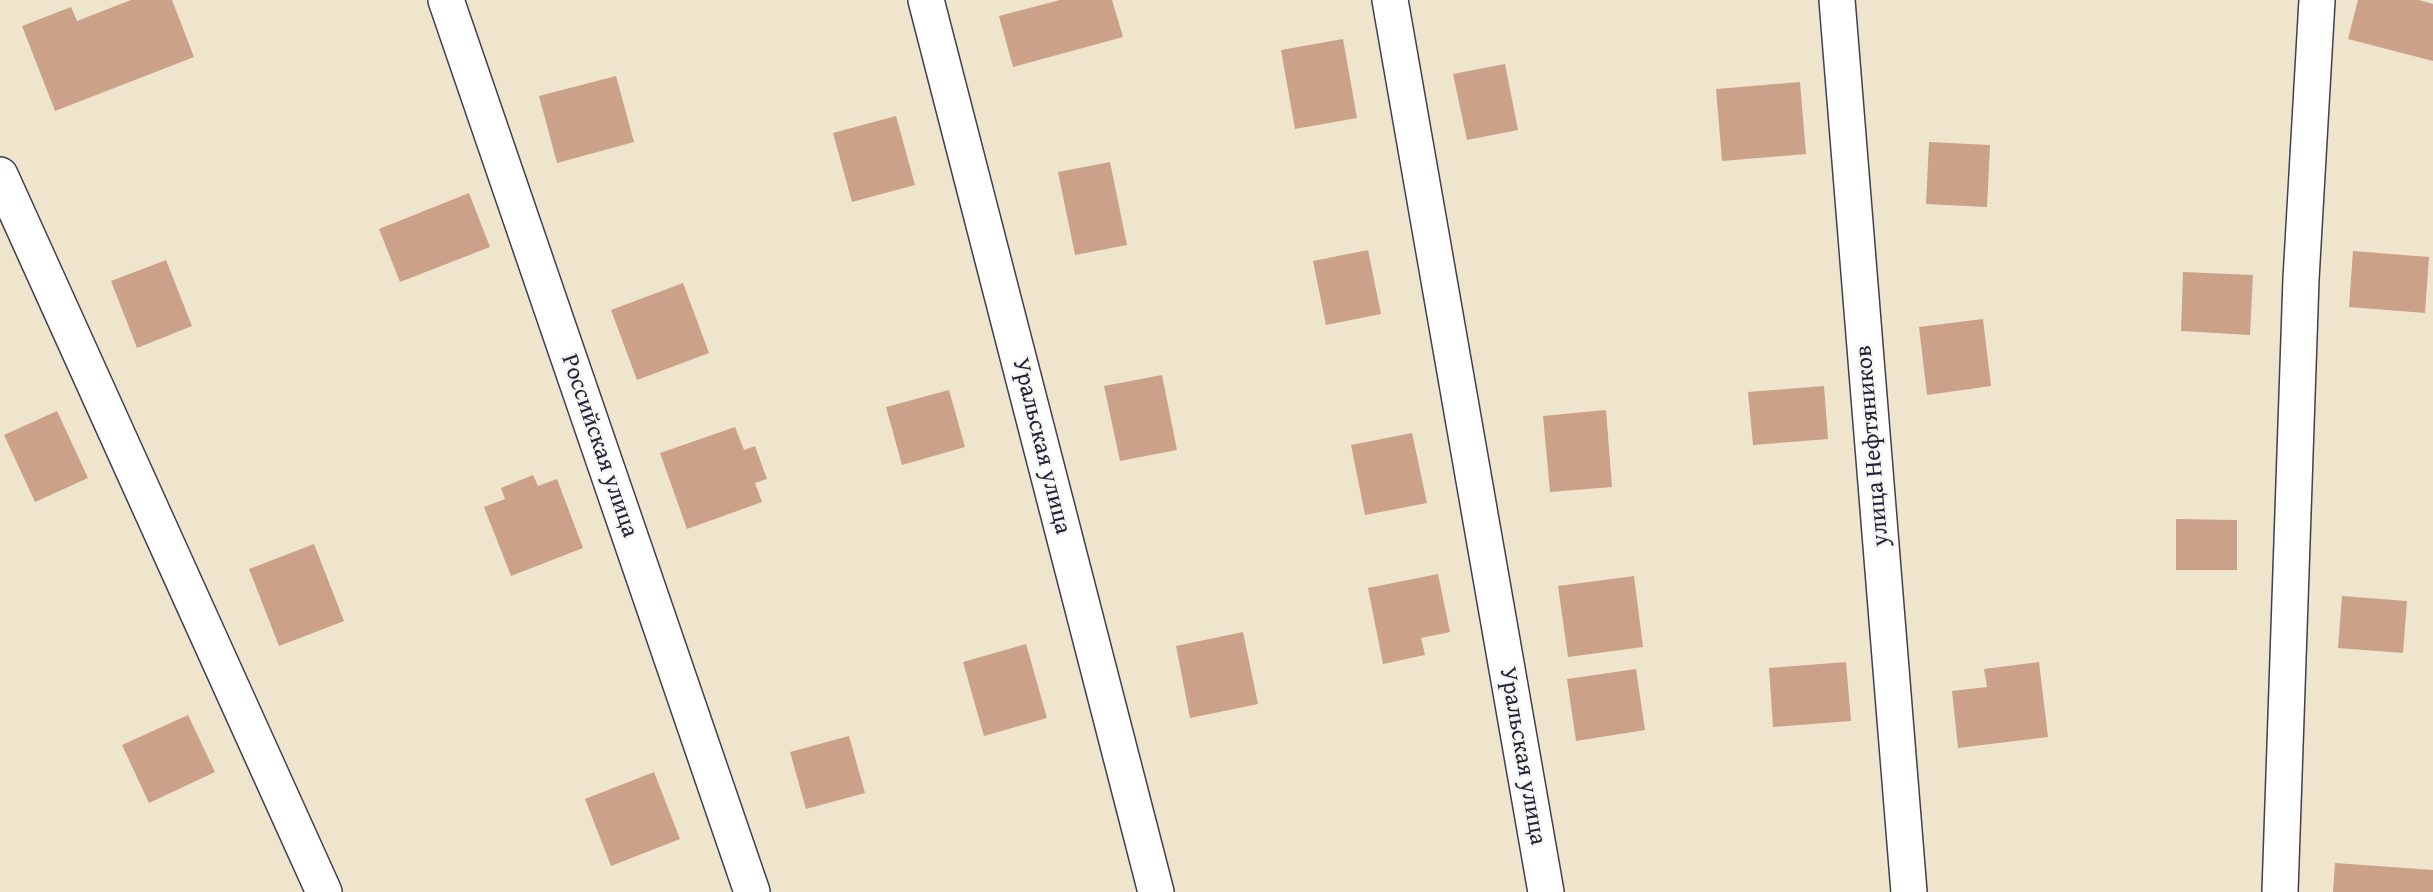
<!DOCTYPE html>
<meta charset="utf-8">
<style>
body{margin:0}
canvas{display:block;background:#efe5cc}
</style>
<canvas width="2433" height="892"></canvas>
<script>
const ctx = document.querySelector('canvas').getContext('2d');
ctx.lineJoin = 'round';
function fillPath(path, color) {
  ctx.fillStyle = color;
  ctx.fill(path, 'evenodd');
}
function toPath(rows) {
  const path = new Path2D();
  for (const r of rows) {
    path.moveTo(r[0], r[1]);
    for (let i = 2; i < r.length; i += 2) path.lineTo(r[i], r[i + 1]);
  }
  return path;
}
function trace(path, color, width, dash) {
  ctx.strokeStyle = color;
  ctx.lineWidth = width;
  ctx.lineCap = dash ? 'butt' : 'round';
  ctx.setLineDash(dash || []);
  ctx.stroke(path);
}
function label(font, color, halo, rows, align = 'center') {
  ctx.font = font + ' "Gentium Book Plus",serif';
  ctx.lineWidth = 5;
  ctx.setLineDash([]);
  ctx.textBaseline = 'middle';
  ctx.strokeStyle = halo;
  ctx.fillStyle = color;
  for (const [text, x, y, turn = 0] of rows) {
    ctx.save();
    ctx.translate(x, y);
    ctx.rotate((+turn || 0) * Math.PI / 180);
    ctx.textAlign = isNaN(turn) ? turn : align;
    if (halo) ctx.strokeText(text, 0, 0);
    ctx.fillText(text, 0, 0);
    ctx.restore();
  }
}
fillPath(toPath([
 [131,0,172,0,194,57,55,111,22,26,71,7,77,21],
 [1060,0,1112,0,1123,37,1013,67,999,16],
 [2358,0,2419,0,2433,4,2433,61,2348,39],
 [1343,39,1357,118,1295,129,1281,50],
 [1505,64,1518,130,1467,140,1453,74],
 [616,76,634,142,557,163,539,96],
 [1800,82,1806,154,1722,161,1716,89],
 [896,116,915,185,852,202,833,133],
 [1929,142,1990,145,1987,207,1926,204],
 [1110,162,1127,245,1075,255,1058,172],
 [469,193,490,247,400,282,379,229],
 [1368,250,1381,314,1326,325,1313,261],
 [2353,251,2429,257,2425,313,2349,307],
 [166,260,192,326,137,348,111,281],
 [2183,272,2253,275,2250,335,2181,331],
 [683,283,709,353,637,380,611,310],
 [1983,319,1991,386,1927,395,1919,327],
 [1162,375,1177,450,1120,461,1104,386],
 [1824,386,1828,439,1753,445,1748,392],
 [949,390,965,447,902,465,886,407],
 [1606,410,1612,487,1550,492,1543,416],
 [57,411,88,478,35,502,4,435],
 [735,427,744,450,755,446,767,479,755,483,762,502,687,529,660,453],
 [1412,433,1427,503,1365,515,1351,445],
 [533,475,538,486,557,479,583,548,511,576,484,507,505,499,501,488],
 [2176,519,2237,520,2237,570,2176,570],
 [314,544,344,621,279,646,249,569],
 [1438,574,1450,632,1421,638,1425,655,1383,664,1368,588],
 [1634,576,1643,647,1568,657,1558,586],
 [2342,596,2407,601,2403,653,2338,648],
 [1243,632,1258,704,1190,718,1176,646],
 [1026,644,1047,718,984,736,963,662],
 [1846,662,1851,721,1773,727,1769,668],
 [2039,662,2048,737,1958,748,1952,691,1987,687,1984,669],
 [1636,669,1645,730,1576,741,1567,679],
 [188,715,215,772,149,803,122,745],
 [849,736,865,793,806,809,790,752],
 [654,772,680,839,611,866,585,799],
 [2335,863,2433,870,2433,892,2333,892]
]), '#cca18a');
const minor = toPath([
 [446,0,752,892],
 [926,0,1156,892],
 [1390,0,1546,892],
 [1837,0,1909,892],
 [0,175,324,892],
 [2280,892,2301,279,2317,0]
]);
trace(minor, '#413f51', 38);
trace(minor, '#fff', 35);
label('24px', '#22223b', '#f6f6f2', [
 ["Российская улица",599,446,71],
 ["Уральская улица",1041,446,76],
 ["улица Нефтяников",1873,446,-95],
 ["Уральская улица",1522,756,80]
]);
</script>
